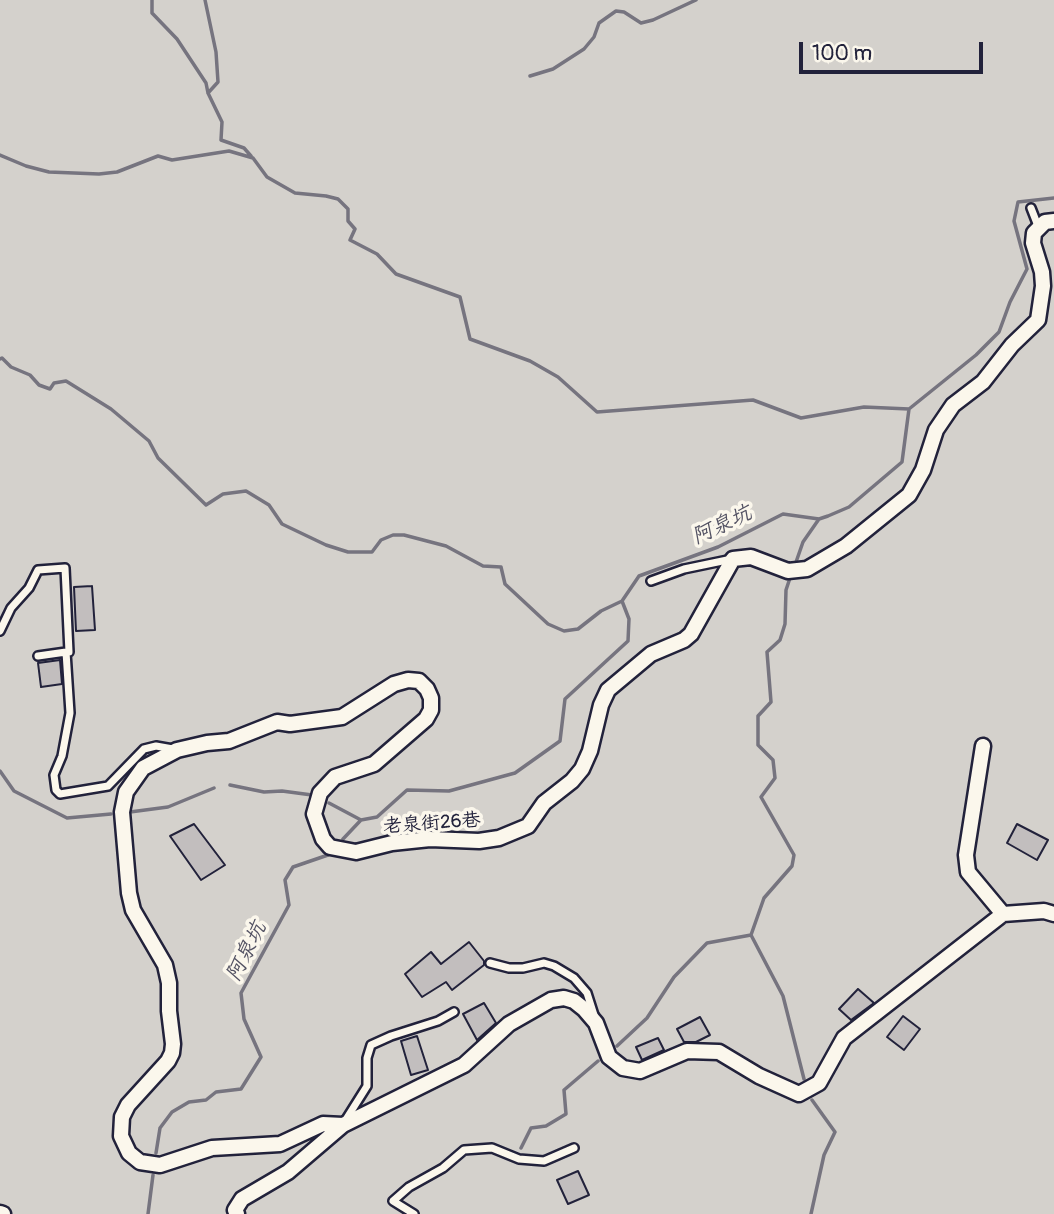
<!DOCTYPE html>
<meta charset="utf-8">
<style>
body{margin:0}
#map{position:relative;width:1054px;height:1214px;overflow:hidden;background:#f2eee5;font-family:Pangolin,sans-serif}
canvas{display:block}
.scale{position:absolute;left:799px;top:42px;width:184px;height:32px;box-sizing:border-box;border:4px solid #22223b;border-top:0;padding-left:9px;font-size:21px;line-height:24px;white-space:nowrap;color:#22223b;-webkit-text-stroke:5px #fbf7ec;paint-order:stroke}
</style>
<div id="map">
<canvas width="1054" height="1214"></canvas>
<div class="scale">100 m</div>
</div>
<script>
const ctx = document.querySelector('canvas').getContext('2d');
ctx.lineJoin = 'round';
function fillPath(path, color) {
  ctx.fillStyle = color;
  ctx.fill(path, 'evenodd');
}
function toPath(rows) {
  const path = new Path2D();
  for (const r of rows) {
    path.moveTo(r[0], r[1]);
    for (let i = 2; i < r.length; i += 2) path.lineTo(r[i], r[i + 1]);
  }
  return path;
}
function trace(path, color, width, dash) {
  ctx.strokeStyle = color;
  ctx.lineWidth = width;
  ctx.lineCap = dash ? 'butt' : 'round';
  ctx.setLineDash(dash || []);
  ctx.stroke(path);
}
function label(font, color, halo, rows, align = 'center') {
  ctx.font = font + ' Pangolin,"LXGW WenKai TC",sans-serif';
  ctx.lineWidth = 7;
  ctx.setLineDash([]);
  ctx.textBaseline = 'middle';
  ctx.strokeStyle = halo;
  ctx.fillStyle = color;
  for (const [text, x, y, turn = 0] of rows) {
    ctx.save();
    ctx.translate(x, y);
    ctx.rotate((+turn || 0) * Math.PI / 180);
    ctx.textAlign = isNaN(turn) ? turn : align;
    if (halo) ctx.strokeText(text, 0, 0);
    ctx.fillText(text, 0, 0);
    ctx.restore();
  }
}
fillPath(toPath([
 [0,0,1054,0,1054,1214,0,1214]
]), '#d4d1cc');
trace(toPath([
 [152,0,152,13,177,39,206,83,208,93,222,122,221,140,244,148,251,156],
 [205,0,216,52,218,82,208,93],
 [530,76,553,69,584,49,594,37,599,23,616,11,624,12,641,23,653,20,696,0],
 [0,155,26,166,49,172,99,174,117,172,158,156,172,160,229,151,253,158,267,177,295,193,326,196,338,199,348,209,348,221,355,229,350,240,377,254,396,274,460,297,470,339,530,361,558,377,597,412,753,400,801,418,864,407,909,409],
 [0,359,2,358,11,367,30,375,39,385,50,389,54,383,66,381,111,409,149,441,158,458,206,505,223,494,246,491,269,505,282,524,326,545,348,552,372,552,381,540,393,535,404,535,446,546,483,566,501,567,505,584,548,624,564,631,578,629,601,611,622,601],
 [795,565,803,542,819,519],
 [790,578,786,590,785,624,780,640,767,652,771,702,758,716,758,745,773,760,775,778,761,797,794,855,792,866,764,898,751,935,783,996,804,1079],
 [0,771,14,791,67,818,111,814],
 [230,785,264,792,282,791,312,795],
 [329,803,361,820],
 [130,812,168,807,214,788],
 [343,839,361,820,377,817,407,790,449,791,515,773,560,741,565,699,628,641,629,619,622,601,639,576,718,547,783,514,819,519,828,516,849,507,902,462,909,409,976,355,999,332,1010,302,1027,269,1014,221,1018,202,1054,198],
 [617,1046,647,1018,674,977,707,943,751,935],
 [521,1148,531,1128,546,1126,566,1114,564,1090,598,1061],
 [156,1153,160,1128,172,1112,189,1102,206,1100,216,1092,241,1089,261,1057,244,1019,241,993,289,905,285,880,293,867,328,855],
 [148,1214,153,1175],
 [811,1214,824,1155,835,1132,812,1100]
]), '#76747f', 3.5);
const building = toPath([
 [92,586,95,630,76,631,74,587,92,586],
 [60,660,62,684,41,687,38,663,60,660],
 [194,824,225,865,201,880,170,836,194,824],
 [1017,824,1048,840,1037,860,1007,843,1017,824],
 [469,942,484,961,484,965,452,990,446,982,422,997,405,974,431,952,441,964,469,942],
 [858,989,874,1003,851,1020,839,1009,858,989],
 [484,1003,496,1023,477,1040,463,1014,484,1003],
 [903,1016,920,1029,904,1050,887,1037,903,1016],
 [700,1017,710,1035,696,1042,684,1042,677,1029,700,1017],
 [417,1036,428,1070,411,1075,401,1041,417,1036],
 [658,1038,664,1050,642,1060,636,1047,658,1038],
 [578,1171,589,1195,568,1204,557,1180,578,1171]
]);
fillPath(building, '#c2bebe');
trace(building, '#22223b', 2);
const service = toPath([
 [1031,208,1038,226],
 [651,581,684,569,732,559],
 [0,631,11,608,29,588,38,570,65,568,69,652,66,652,70,713,62,756,54,775,56,790,60,794,108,786,144,749,156,746,173,749],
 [38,656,66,652],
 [490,963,509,968,523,968,544,963,554,966,574,978,587,993,594,1015],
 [345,1121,367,1086,367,1058,371,1045,391,1036,438,1021,454,1012],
 [414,1214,393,1201,409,1187,443,1168,464,1150,492,1148,519,1159,544,1161,574,1148]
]);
const minor = toPath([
 [983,746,966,855,968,872,1003,914],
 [343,1125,323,1124,280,1144,212,1148,160,1165,140,1162,129,1153,121,1136,122,1117,128,1105,168,1061,172,1053,173,1044,169,1011,169,983,165,965,133,910,129,893,122,812,126,792,143,768,177,750,207,743,229,741,277,722,290,724,342,717,394,684,408,680,419,681,427,689,431,698,431,710,426,719,374,764,335,777,320,793,314,814,323,839,330,847,356,852,392,843,430,839,479,841,499,838,528,826,544,803,572,781,582,769,590,751,601,705,608,690,651,654,684,640,691,634,733,559,751,557,788,571,807,569,846,546,909,495,923,470,936,430,953,405,983,382,1012,345,1038,320,1043,286,1042,272,1033,243,1034,233,1045,222,1054,221],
 [0,1213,3,1214],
 [237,1214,235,1210,242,1199,288,1172,343,1125,464,1065,509,1024,551,1000,564,998,574,1001,584,1009,596,1023,609,1057,623,1068,640,1071,687,1051,719,1052,759,1076,799,1094,819,1083,844,1038,1003,914,1044,911,1054,914]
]);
trace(service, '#22223b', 12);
trace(minor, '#22223b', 19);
trace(service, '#fbf7ec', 7);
trace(minor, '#fbf7ec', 14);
label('19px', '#22223b', '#fbf7ec', [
 ["老泉街26巷",432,824,-4]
]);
label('italic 21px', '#535263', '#fbf7ec', [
 ["阿泉坑",722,526,-25],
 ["阿泉坑",247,952,-63]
]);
</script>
